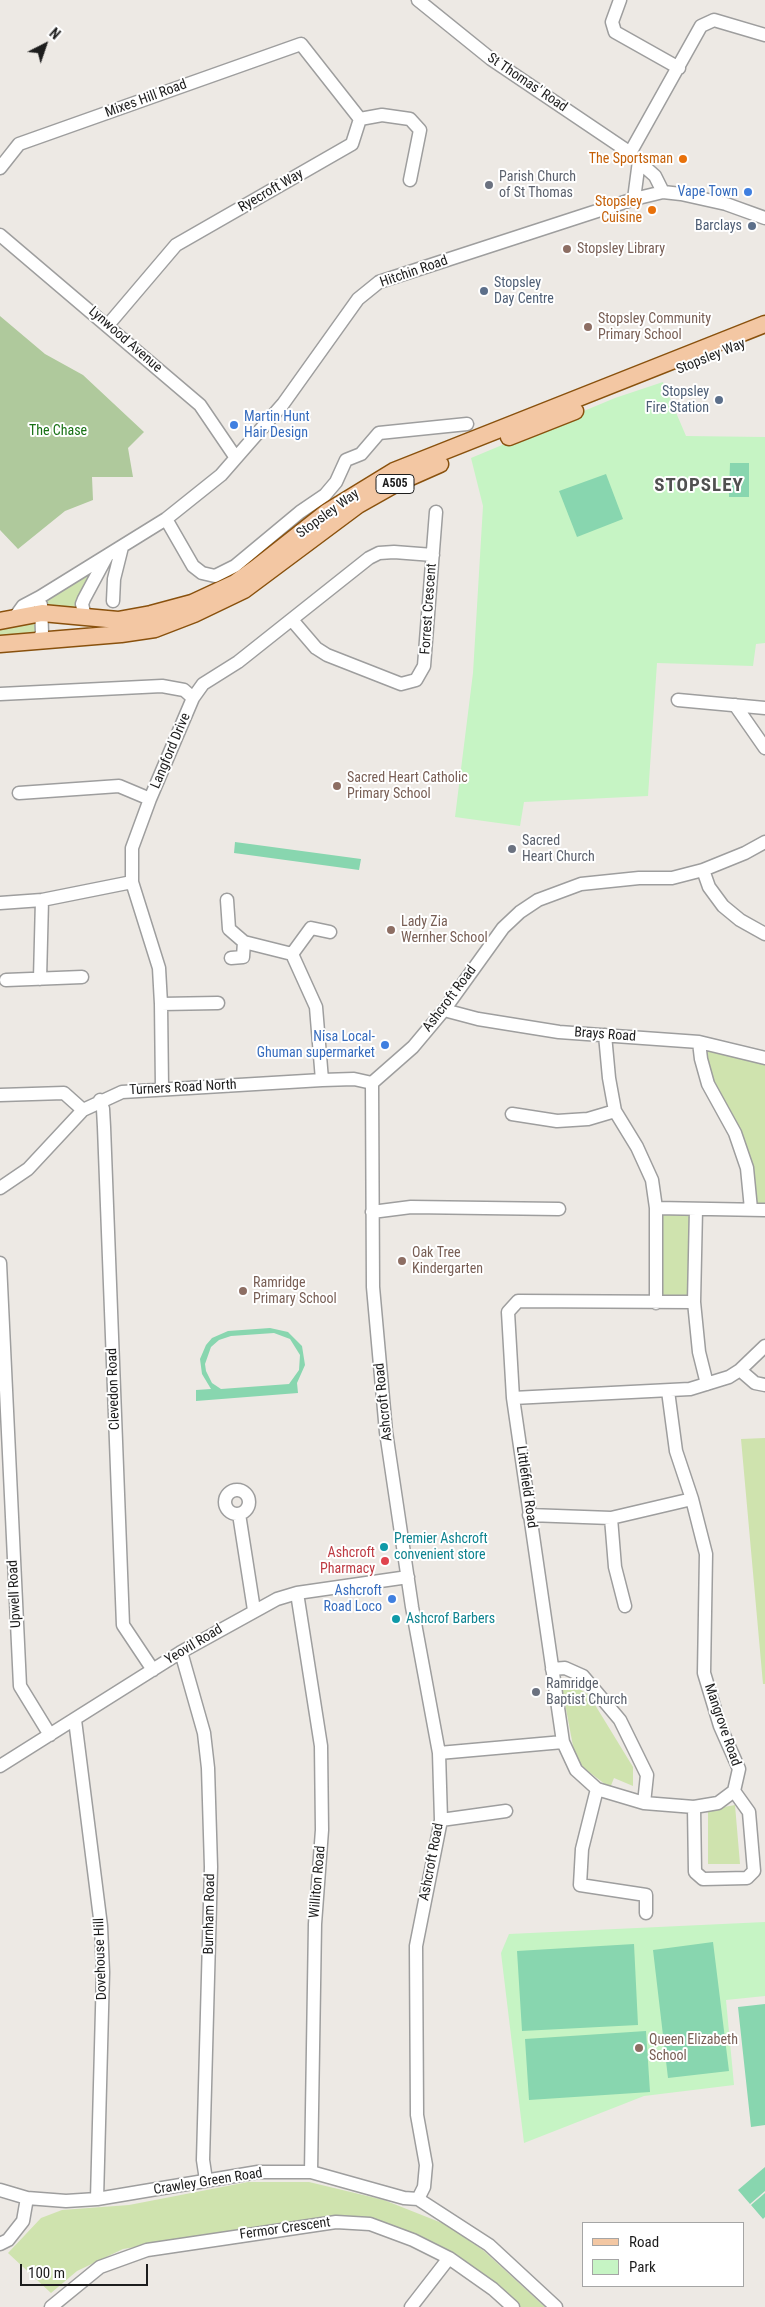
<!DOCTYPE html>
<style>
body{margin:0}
#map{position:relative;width:765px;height:2307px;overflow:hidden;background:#ede9e4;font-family:"Roboto Condensed",sans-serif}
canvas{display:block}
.legend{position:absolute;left:582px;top:2222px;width:162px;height:65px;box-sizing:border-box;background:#fff;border:1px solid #a5a5a5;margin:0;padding:6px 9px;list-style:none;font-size:15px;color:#1d1d1d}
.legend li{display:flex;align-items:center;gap:10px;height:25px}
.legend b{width:25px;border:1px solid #a5a5a5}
.north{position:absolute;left:20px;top:20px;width:50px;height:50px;-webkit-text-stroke:4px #fff;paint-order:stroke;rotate:41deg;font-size:14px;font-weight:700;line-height:20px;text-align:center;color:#1d1d1d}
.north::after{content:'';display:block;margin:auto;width:18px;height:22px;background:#1d1d1d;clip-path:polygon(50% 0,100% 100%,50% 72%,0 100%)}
.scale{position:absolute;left:20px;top:2264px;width:128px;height:22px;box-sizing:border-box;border:2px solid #1d1d1d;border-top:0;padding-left:6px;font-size:15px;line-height:18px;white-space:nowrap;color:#1d1d1d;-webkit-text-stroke:4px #fff;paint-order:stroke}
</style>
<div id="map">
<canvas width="765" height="2307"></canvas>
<ul class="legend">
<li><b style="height:6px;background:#f3c7a3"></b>Road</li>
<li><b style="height:14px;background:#c6f4c4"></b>Park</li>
</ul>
<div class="north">N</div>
<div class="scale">100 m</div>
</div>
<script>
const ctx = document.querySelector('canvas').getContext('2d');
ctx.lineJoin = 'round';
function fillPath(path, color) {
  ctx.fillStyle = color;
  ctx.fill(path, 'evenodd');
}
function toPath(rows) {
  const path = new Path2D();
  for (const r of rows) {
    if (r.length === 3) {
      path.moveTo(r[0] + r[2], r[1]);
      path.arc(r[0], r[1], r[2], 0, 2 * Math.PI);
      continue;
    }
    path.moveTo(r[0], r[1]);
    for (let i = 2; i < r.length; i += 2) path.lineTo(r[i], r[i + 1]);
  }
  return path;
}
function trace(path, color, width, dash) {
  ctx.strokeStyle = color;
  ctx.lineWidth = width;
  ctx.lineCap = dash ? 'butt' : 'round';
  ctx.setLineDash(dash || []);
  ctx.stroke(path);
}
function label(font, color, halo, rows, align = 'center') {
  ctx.font = font + ' "Roboto Condensed",sans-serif';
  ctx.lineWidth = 4;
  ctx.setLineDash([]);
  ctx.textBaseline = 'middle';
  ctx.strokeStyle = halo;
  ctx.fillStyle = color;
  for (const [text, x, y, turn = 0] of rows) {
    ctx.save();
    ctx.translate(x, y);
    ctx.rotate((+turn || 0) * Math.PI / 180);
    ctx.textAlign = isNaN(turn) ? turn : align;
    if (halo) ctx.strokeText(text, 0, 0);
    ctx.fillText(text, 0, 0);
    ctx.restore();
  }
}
fillPath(toPath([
 [92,570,87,588,72,610,45,605,50,597],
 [38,618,36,633,0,639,0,627],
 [704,1046,765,1064,765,1205,755,1205,712,1082],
 [661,1214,691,1215,689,1296,661,1295],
 [765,1438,765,1684,763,1684,741,1439],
 [560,1677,589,1695,633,1767,633,1786,614,1778,610,1788,576,1762],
 [735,1805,740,1864,708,1864,708,1810],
 [248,2182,309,2182,384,2200,447,2225,484,2251,545,2307,519,2307,406,2232,326,2217,123,2249,77,2271,51,2293,8,2253,41,2218,62,2210,129,2205]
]), '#cfe3ae');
fillPath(toPath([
 [0,316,45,354,83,375,144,432,128,448,133,477,92,477,93,500,65,511,18,549,0,530]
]), '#afc99c');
fillPath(toPath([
 [663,382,686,436,765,437,765,643,756,644,753,666,657,663,648,796,524,802,520,826,455,817,473,673,483,506,471,458,615,398],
 [765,1922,765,1996,726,2000,734,2085,644,2096,524,2143,501,1953,509,1934]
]), '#c6f4c4');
fillPath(toPath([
 [730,463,749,463,749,497,729,497],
 [606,474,623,519,577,537,559,491],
 [235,842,361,859,359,870,234,853],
 [270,1328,288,1332,302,1346,305,1365,297,1383,298,1393,196,1401,196,1390,211,1389,202,1374,200,1359,206,1345,212,1338,228,1331],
 [274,1333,290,1339,300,1355,299,1370,289,1384,221,1389,212,1383,206,1371,205,1364,211,1347,219,1340,231,1336],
 [713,1942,729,2071,668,2078,653,1950],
 [634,1944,638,2025,522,2031,517,1951],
 [765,2004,765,2125,751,2127,738,2007],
 [646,2031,650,2092,529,2100,525,2039],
 [765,2167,765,2191,750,2204,738,2190],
 [765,2193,765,2217,763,2219,751,2205]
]), '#88d6af');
const minor = toPath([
 [418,0,491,59,626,150,655,176,663,192],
 [620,0,612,22,615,32,679,68],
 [360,119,382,115,410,119,420,130,410,180],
 [630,153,701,26,714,20,765,35],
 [0,168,19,144,301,44,360,119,352,144,176,245,108,325],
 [634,199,639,161],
 [0,235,200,405,236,458],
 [166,519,193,566,202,573,215,576,235,566,300,512,325,495,336,482,346,460,361,454,379,433,467,424],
 [113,601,114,579,122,547],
 [15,617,23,606,40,597,166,519,221,475,283,404,358,299,379,282,634,199,663,192,681,194,726,204,765,218],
 [85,617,82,604,84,599,107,556],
 [292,620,316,648,327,655,401,684,416,680,424,666,436,512],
 [39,639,42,633,41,605],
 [0,694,162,686,184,690,193,698],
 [678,700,765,708],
 [735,705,765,748],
 [19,793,119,786,150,799],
 [703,870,709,887,723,906,740,920,765,934],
 [227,900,229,929,244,942,292,954,316,1007,322,1080],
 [0,903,42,900,132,882],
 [292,954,311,928,330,932],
 [231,958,243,957,244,942],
 [40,979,42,900],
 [6,980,82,977],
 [161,1004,218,1003],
 [444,1010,478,1019,559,1032,699,1042,765,1058],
 [605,1035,609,1078,615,1111,637,1147,652,1180,656,1208,656,1303],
 [699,1042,701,1059,708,1084,735,1133,747,1168,751,1209],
 [162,1088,161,1004,159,968,132,882,132,848,150,799,193,698,203,684,238,662,369,558,379,553,394,552,433,555],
 [0,1095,64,1093,83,1110],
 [100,1100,103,1109,104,1127,123,1625,153,1670],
 [512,1114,557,1121,588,1119,615,1111],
 [0,1188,28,1169,83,1110,122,1092,322,1080,354,1079,372,1083],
 [656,1208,765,1210],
 [696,1209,694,1302,699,1352,707,1384],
 [372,1212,411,1207,559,1209],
 [0,1263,20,1686,50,1735],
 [740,1370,755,1383,765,1385],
 [513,1398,690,1389,729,1377,740,1370,765,1346],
 [237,1502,12],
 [239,1514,254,1610],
 [529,1515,611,1518,692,1499],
 [611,1518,615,1567,625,1606],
 [297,1593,321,1746,322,1830,315,1924,311,2172],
 [181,1652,204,1733,208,1768,211,1867,203,2160,206,2180],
 [552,1669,565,1668,583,1676,620,1720,647,1775,644,1803,694,1807,718,1803,734,1791,739,1769,720,1726,704,1673,706,1554,692,1499,676,1451,668,1391],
 [75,1720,101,1926,103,1972,97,2199],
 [439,1753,563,1742],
 [0,1766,181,1652,277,1599,297,1593,408,1577],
 [597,1789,582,1849,580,1885,646,1895,646,1913],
 [644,1803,597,1789,576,1770,563,1742,513,1398,508,1312,518,1301,694,1302],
 [694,1807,695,1872,703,1879,747,1878,754,1871,749,1812,734,1791],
 [441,1820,506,1811],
 [0,2190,27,2198,66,2201,97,2199,258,2172,311,2172,404,2198,418,2199,489,2245,556,2307],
 [418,2199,424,2187,426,2165,417,2115,416,1946,441,1820,439,1753,412,1607,386,1432,373,1287,372,1083,413,1047,444,1010,503,928,520,912,538,900,581,884,639,878,672,878,703,870,745,853,765,842],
 [0,2244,8,2240,23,2221,27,2198],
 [51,2307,100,2267,147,2250,336,2222,370,2224,413,2240,449,2258,493,2289,513,2307],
 [411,2307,449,2258]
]);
const major = toPath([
 [509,437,575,411],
 [0,621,42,613,118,620,151,614,192,603,235,583,256,568,327,512,394,471,765,324],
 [0,644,121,634,155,629,194,614,244,590,358,505,397,483,440,464]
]);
trace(minor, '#9e9e9e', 15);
trace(major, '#89510d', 19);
trace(minor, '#fff', 12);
trace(major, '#f3c7a3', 16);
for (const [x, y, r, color] of [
 [683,159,5,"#e8710a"],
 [489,185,5,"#6b7280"],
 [748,192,5,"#3f7fe0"],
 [652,210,5,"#e8710a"],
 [752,226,5,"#5c6f8a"],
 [567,249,5,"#8d6e63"],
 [484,291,5,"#5c6f8a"],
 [588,327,5,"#8d6e63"],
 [719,400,5,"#5c6f8a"],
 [234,425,5,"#3f7fe0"],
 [337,786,5,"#8d6e63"],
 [512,849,5,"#6b7280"],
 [391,930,5,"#8d6e63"],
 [385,1045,5,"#3f7fe0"],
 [402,1261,5,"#8d6e63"],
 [243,1291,5,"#8d6e63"],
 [384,1547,5,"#0f9aa8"],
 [385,1561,5,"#e0444e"],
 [392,1599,5,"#3f7fe0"],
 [396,1619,5,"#0f9aa8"],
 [536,1692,5,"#6b7280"],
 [639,2048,5,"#8d6e63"]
]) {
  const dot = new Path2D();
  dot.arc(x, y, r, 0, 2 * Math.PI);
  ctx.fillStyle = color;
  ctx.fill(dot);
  trace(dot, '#fff', 2);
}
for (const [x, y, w] of [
 [395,484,38]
]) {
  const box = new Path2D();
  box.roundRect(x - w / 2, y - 9.5, w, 19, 4);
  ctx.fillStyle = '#fff';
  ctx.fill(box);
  trace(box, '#1d1d1d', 1);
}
label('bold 12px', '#1d1d1d', null, [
 ["A505",395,484]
]);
label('14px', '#1d1d1d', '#fff', [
 ["St Thomas' Road",527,83,34],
 ["Mixes Hill Road",146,99,-20],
 ["Ryecroft Way",271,191,-30],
 ["Hitchin Road",414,272,-19],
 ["Lynwood Avenue",125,340,41],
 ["Stopsley Way",711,357,-22],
 ["Stopsley Way",328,514,-36],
 ["Forrest Crescent",429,609,-86],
 ["Langford Drive",171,751,-67],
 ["Ashcroft Road",450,999,-53],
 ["Brays Road",605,1035,4],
 ["Turners Road North",183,1088,-3],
 ["Clevedon Road",114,1389,-92],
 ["Ashcroft Road",384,1402,-96],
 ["Littlefield Road",526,1487,82],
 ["Upwell Road",15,1594,-93],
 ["Yeovil Road",194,1645,-31],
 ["Mangrove Road",722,1725,71],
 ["Ashcroft Road",432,1862,-79],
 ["Williton Road",318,1882,-85],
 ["Burnham Road",210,1914,-89],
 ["Dovehouse Hill",101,1959,-92],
 ["Crawley Green Road",208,2182,-9],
 ["Fermor Crescent",285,2229,-8]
]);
label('14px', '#c56008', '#fff', [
 ["The Sportsman",673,159],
 ["Stopsley",642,202],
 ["Cuisine",642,218]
], 'right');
label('14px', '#5b616d', '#fff', [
 ["Parish Church",499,177],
 ["of St Thomas",499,193],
 ["Sacred",522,841],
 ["Heart Church",522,857],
 ["Ramridge",546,1684],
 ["Baptist Church",546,1700]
], 'left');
label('14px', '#366cbe', '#fff', [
 ["Vape Town",738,192],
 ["Martin Hunt",244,417,"left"],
 ["Hair Design",244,433,"left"],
 ["Nisa Local-",375,1037],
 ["Ghuman supermarket",375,1053],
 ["Ashcroft",382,1591],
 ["Road Loco",382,1607]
], 'right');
label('14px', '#4e5e75', '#fff', [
 ["Barclays",742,226],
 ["Stopsley",494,283,"left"],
 ["Day Centre",494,299,"left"],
 ["Stopsley",709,392],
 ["Fire Station",709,408]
], 'right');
label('14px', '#785e54', '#fff', [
 ["Stopsley Library",577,249],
 ["Stopsley Community",598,319],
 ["Primary School",598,335],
 ["Sacred Heart Catholic",347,778],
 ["Primary School",347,794],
 ["Lady Zia",401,922],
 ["Wernher School",401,938],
 ["Oak Tree",412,1253],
 ["Kindergarten",412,1269],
 ["Ramridge",253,1283],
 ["Primary School",253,1299],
 ["Queen Elizabeth",649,2040],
 ["School",649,2056]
], 'left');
label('14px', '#187115', '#fff', [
 ["The Chase",58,431]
]);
label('14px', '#0d838f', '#fff', [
 ["Premier Ashcroft",394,1539],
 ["convenient store",394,1555],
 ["Ashcrof Barbers",406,1619]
], 'left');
label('14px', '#be3a42', '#fff', [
 ["Ashcroft",375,1553],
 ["Pharmacy",375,1569]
], 'right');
ctx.letterSpacing = '1px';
label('bold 19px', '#505050', '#fff', [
 ["STOPSLEY",699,486]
]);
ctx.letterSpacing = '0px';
</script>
